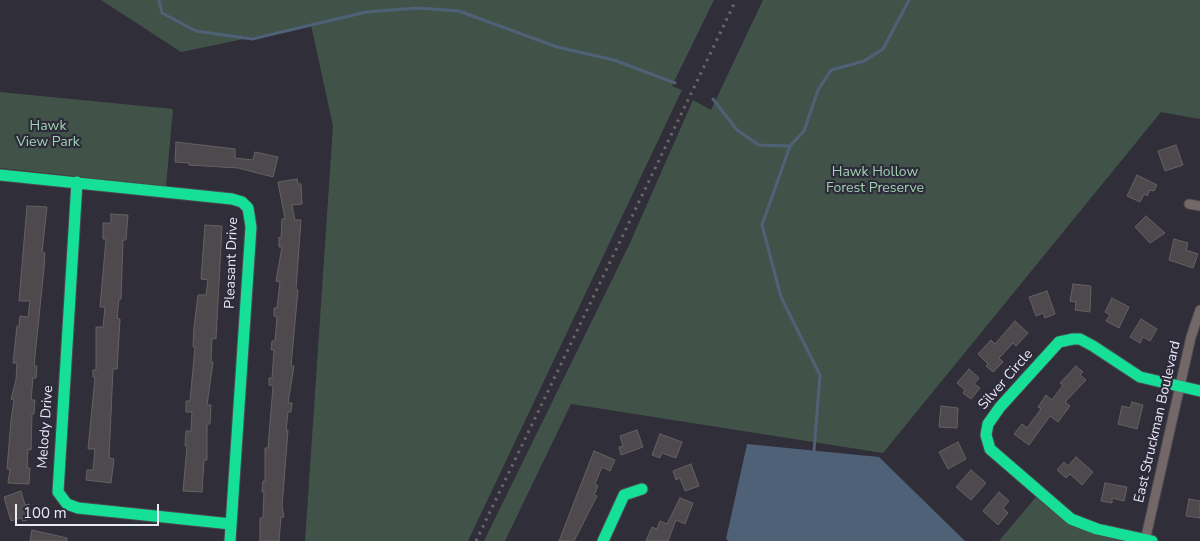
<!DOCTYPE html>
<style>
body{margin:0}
#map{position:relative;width:1200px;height:541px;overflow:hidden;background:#302e38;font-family:"Nunito Sans",sans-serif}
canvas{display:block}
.scale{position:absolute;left:15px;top:504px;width:144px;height:22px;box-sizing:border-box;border:2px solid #e9e9f3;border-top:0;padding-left:6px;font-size:15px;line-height:18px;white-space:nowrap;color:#e9e9f3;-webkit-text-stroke:4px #2d2b3b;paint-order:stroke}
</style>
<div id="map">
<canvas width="1200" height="541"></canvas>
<div class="scale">100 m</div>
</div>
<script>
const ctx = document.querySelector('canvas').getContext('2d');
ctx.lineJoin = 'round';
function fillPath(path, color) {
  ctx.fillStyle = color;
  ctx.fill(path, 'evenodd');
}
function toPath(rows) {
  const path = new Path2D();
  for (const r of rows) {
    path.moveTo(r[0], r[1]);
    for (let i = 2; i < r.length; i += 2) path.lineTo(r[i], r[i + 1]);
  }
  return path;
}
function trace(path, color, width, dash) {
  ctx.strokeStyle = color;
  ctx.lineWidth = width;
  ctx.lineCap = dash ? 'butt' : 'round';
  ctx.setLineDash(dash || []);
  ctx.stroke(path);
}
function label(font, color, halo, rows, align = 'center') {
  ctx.font = font + ' "Nunito Sans",sans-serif';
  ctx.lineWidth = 4.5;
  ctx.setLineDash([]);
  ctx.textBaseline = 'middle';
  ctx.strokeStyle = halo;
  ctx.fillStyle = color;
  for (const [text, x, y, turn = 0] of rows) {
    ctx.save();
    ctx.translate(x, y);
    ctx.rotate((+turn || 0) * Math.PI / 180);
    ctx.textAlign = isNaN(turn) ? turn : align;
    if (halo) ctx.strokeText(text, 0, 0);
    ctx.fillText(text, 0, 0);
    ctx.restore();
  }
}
fillPath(toPath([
 [101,0,714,0,672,86,682,90,468,541,305,541,333,126,311,25,181,52],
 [763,0,1200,0,1200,119,1161,112,883,453,571,404,505,541,484,541,630,243,693,100,711,110],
 [0,92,173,109,166,186,0,168],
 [1036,497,1132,541,999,541]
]), '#415348');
fillPath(toPath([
 [747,444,879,457,965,541,729,541,726,539]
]), '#4f6177');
trace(toPath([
 [159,0,162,13,196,31,252,39,366,12,418,8,459,11,557,47,614,60,675,83],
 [713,99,737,130,759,145,790,146,804,131,818,90,831,70,864,61,883,49,909,0],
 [790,146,762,225,781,297,820,375,814,451]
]), '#4f6177', 3);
const building = toPath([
 [176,142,235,149,235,158,253,160,255,152,278,157,273,177,238,168,189,165,189,163,175,162,176,142],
 [1176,145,1183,165,1165,171,1158,151,1176,145],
 [1137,175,1157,185,1154,191,1150,190,1147,196,1144,194,1140,202,1127,196,1137,175],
 [297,179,298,184,301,184,302,204,292,205,295,220,301,220,296,290,298,290,291,366,294,366,288,403,292,403,291,412,288,412,286,430,288,430,282,507,284,517,281,517,279,541,260,541,260,518,263,518,264,492,262,492,263,481,265,481,265,448,268,448,273,386,269,385,269,378,272,378,274,350,271,350,272,341,275,341,277,317,274,316,274,308,277,308,280,282,276,281,282,247,279,247,279,237,281,238,282,219,285,219,278,182,297,179],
 [27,206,47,207,42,252,45,253,44,268,34,366,37,366,36,378,33,378,31,400,35,400,34,414,32,414,31,450,28,449,27,468,30,468,29,484,8,483,10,469,7,469,11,420,14,400,11,399,16,380,17,363,13,363,17,326,19,326,20,316,28,317,30,301,19,301,27,206],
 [111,214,128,215,126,240,123,240,121,299,119,299,117,318,120,319,117,369,113,369,109,458,114,459,111,483,86,480,87,470,93,470,95,449,88,449,95,378,93,377,93,370,96,370,96,327,103,327,105,307,100,307,106,239,103,239,103,223,111,223,111,214],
 [1146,216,1165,233,1150,243,1135,227,1146,216],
 [205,225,222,226,216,339,212,338,211,362,213,362,207,405,211,405,210,424,207,424,207,460,204,460,202,492,183,491,187,446,185,446,186,431,191,431,192,412,186,412,186,401,190,401,195,347,193,347,194,327,198,295,206,295,208,280,201,279,205,225],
 [1174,239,1188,243,1186,250,1198,254,1193,268,1169,260,1174,239],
 [1073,284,1091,286,1090,312,1075,310,1076,302,1070,301,1073,284],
 [1047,291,1055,314,1045,318,1043,313,1036,316,1029,297,1047,291],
 [1112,298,1129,307,1119,328,1106,321,1110,315,1105,312,1112,298],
 [1141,319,1157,329,1150,341,1143,337,1140,343,1130,337,1141,319],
 [1015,321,1028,333,1016,346,1013,343,999,358,1003,362,993,372,986,366,988,364,978,354,991,340,995,344,1015,321],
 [1076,366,1083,372,1080,375,1086,380,1065,402,1070,406,1058,422,1050,416,1029,445,1014,434,1022,424,1027,428,1041,409,1038,407,1046,395,1052,400,1063,385,1060,383,1076,366],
 [969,369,979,378,974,384,980,388,971,399,963,393,965,390,957,383,969,369],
 [1132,402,1143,405,1137,429,1118,424,1122,406,1130,408,1132,402],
 [941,406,958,408,957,428,939,427,941,406],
 [637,430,643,447,621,455,619,447,623,446,620,436,637,430],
 [660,434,682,442,676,458,662,453,660,458,652,455,660,434],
 [958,442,966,459,948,469,939,452,958,442],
 [594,451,615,460,610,471,602,467,595,484,598,486,594,495,597,496,574,541,559,541,594,451],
 [1076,457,1093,472,1082,485,1070,474,1066,478,1057,470,1064,462,1068,466,1076,457],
 [691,464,699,486,685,491,680,478,676,480,673,471,691,464],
 [971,470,986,483,971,500,956,487,971,470],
 [1105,483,1127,487,1124,501,1112,498,1112,503,1101,501,1105,483],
 [21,491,25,505,29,504,33,518,23,521,21,518,11,521,4,497,21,491],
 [999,492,1009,501,1003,508,1008,513,998,525,983,511,999,492],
 [680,498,693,503,685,524,676,520,668,541,646,541,652,527,657,529,660,521,667,524,680,498],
 [1189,499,1200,501,1200,518,1186,516,1189,499],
 [32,530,67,538,67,541,30,541,32,530]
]);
fillPath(building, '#4d494d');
trace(building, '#656163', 1);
const street = toPath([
 [1189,204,1200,206],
 [1145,541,1191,337,1200,310]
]);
const fast = toPath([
 [0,175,232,199,242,202,248,208,251,227,230,541],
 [77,182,58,492,67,504,78,508,231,524],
 [603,541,624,495,642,489],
 [1152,541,1097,529,1071,519,990,449,986,435,988,424,1000,407,1059,342,1073,339,1080,339,1093,346,1140,377,1200,391]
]);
trace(street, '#4b4951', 11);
trace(fast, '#4b4951', 13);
trace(street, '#736867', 9);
trace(fast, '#16e098', 11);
trace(toPath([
 [476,541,736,0]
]), '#6c666a', 3, [2.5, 5]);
label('14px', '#9fd3af', '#2d2b3b', [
 ["Hawk",48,127],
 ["View Park",48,143],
 ["Hawk Hollow",875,173],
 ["Forest Preserve",875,189]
]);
label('14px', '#e9e9f3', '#2d2b3b', [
 ["Pleasant Drive",232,263,-88],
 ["Silver Circle",1006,380,-49],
 ["East Struckman Boulevard",1158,422,-77],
 ["Melody Drive",46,427,-86]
]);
</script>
